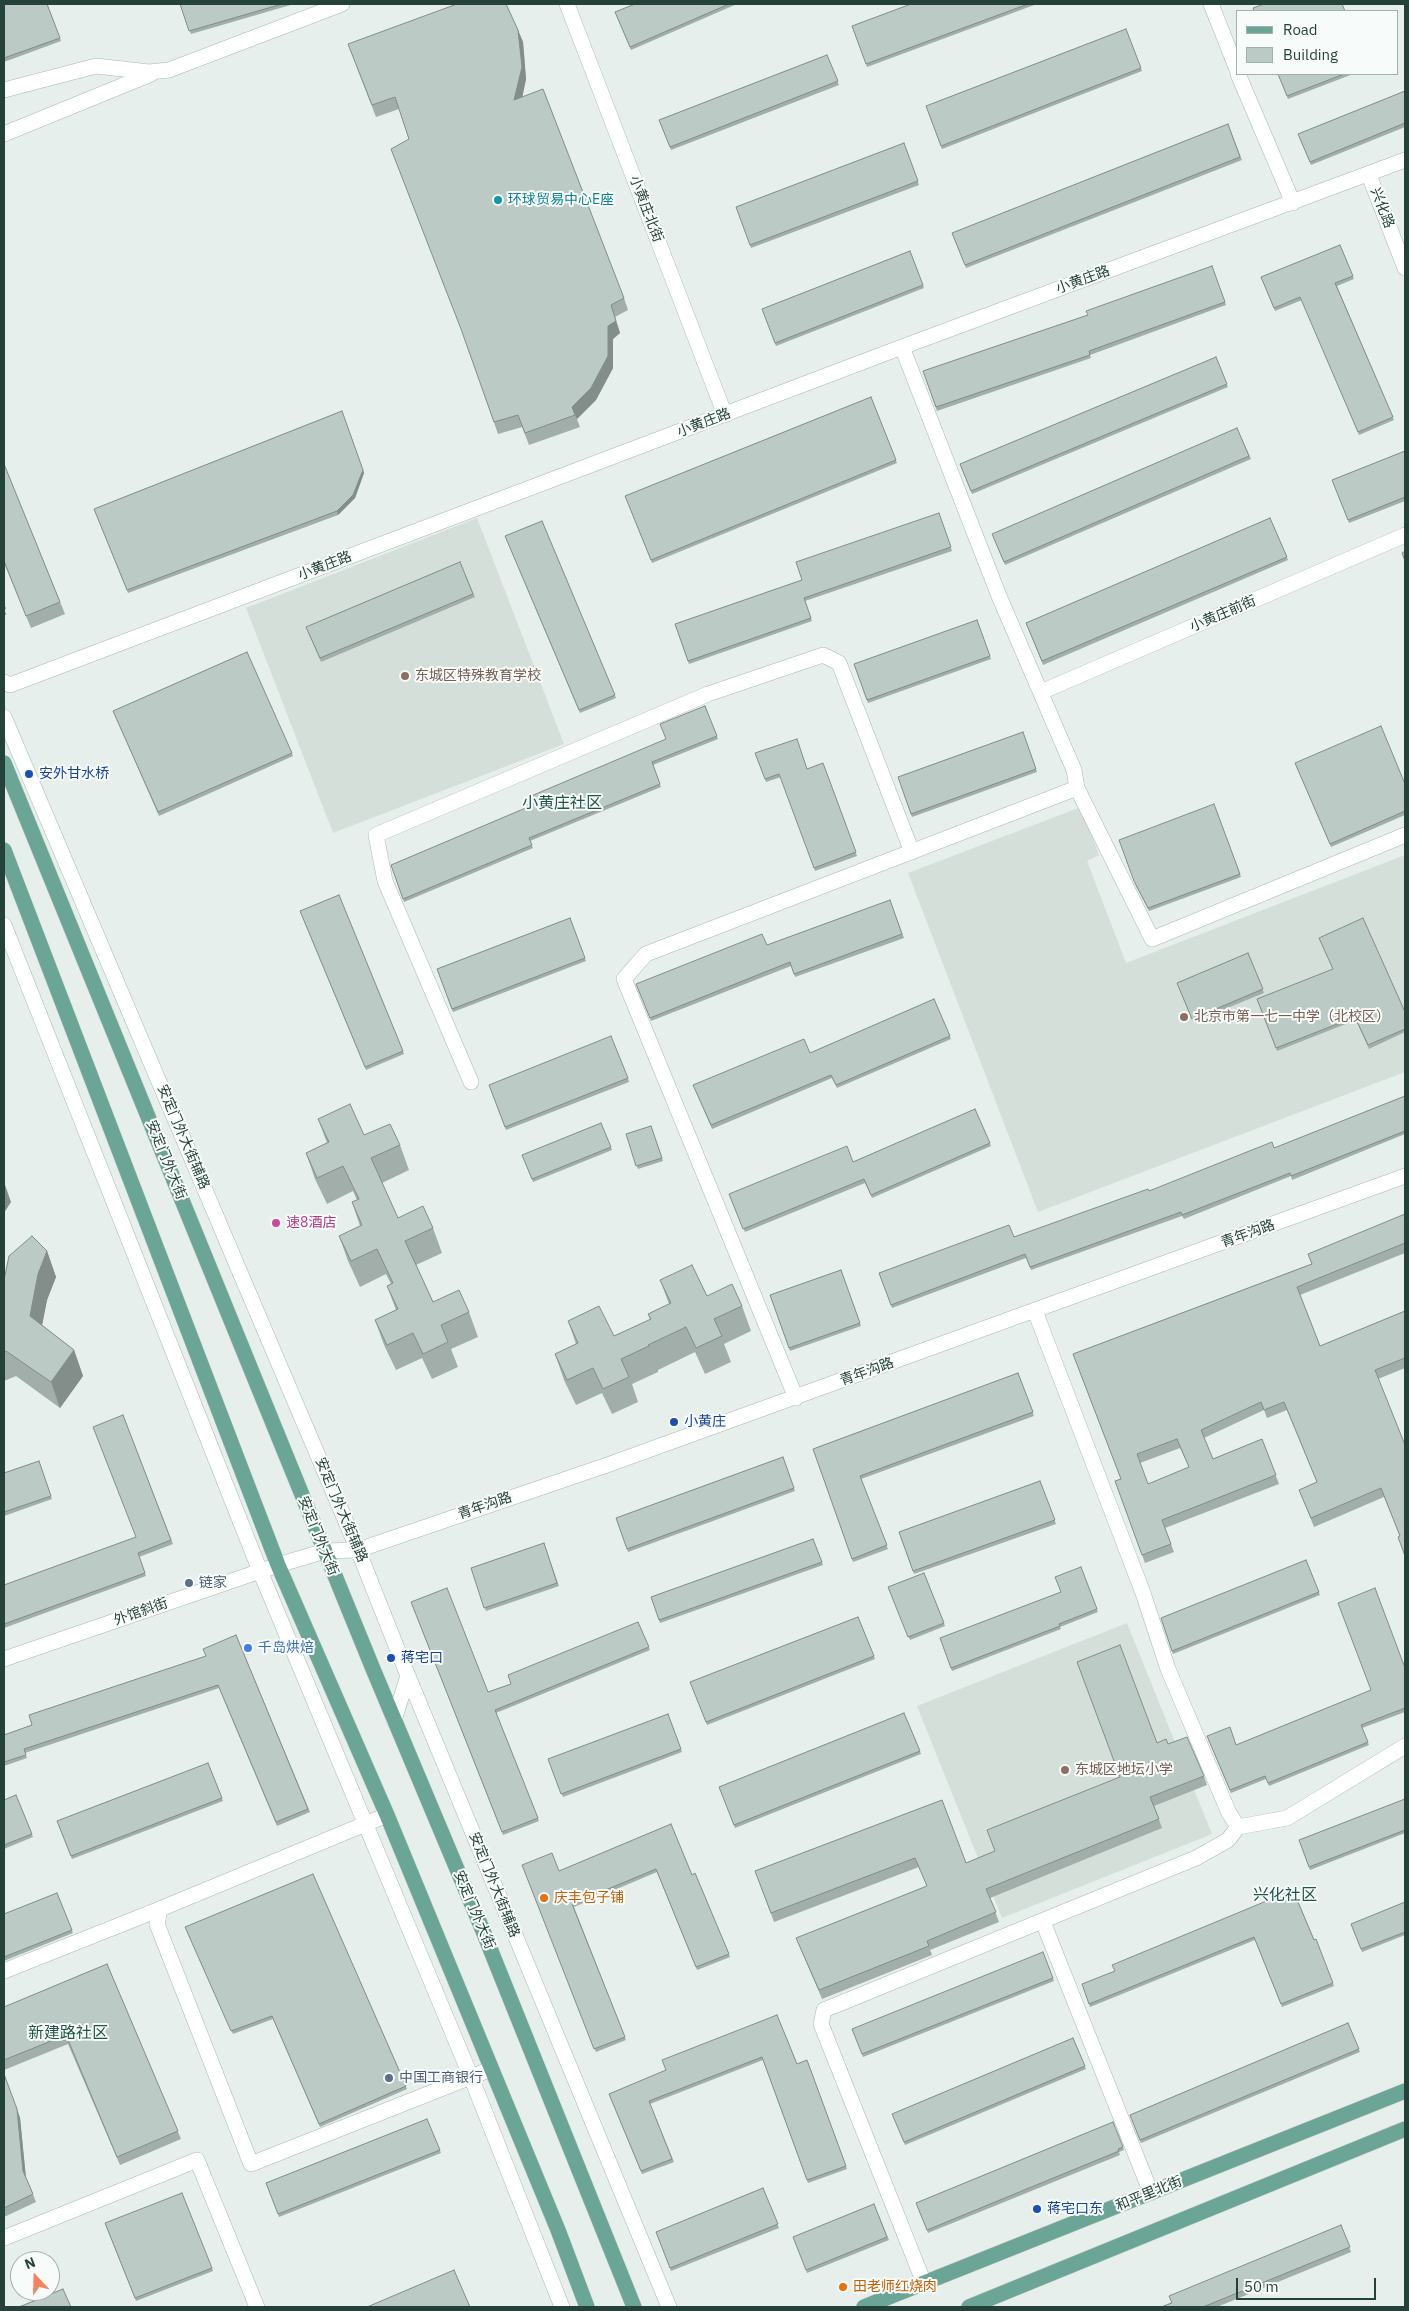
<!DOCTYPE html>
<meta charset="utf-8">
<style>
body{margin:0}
#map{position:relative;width:1409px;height:2311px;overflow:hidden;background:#e6efeb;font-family:"IBM Plex Sans",sans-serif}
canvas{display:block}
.frame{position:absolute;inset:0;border:5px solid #24423a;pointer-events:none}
.legend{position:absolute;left:1236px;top:10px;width:162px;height:65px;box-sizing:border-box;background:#f7fbf9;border:1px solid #a3b1ad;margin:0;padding:6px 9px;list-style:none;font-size:15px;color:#24423a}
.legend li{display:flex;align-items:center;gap:10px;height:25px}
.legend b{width:25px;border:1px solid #a3b1ad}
.north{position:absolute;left:10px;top:2251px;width:50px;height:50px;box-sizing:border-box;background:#f7fbf9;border:1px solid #a3b1ad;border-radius:50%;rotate:339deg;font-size:14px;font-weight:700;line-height:20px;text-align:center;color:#24423a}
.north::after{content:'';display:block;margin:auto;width:18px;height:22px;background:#f4845f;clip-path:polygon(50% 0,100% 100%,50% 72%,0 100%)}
.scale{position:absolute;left:1236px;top:2278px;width:140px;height:22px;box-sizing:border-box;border:2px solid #24423a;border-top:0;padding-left:6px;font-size:15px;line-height:18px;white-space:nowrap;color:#24423a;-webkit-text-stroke:4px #f7fbf9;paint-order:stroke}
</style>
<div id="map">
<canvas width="1409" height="2311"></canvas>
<div class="frame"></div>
<ul class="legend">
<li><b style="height:6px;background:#6aa596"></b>Road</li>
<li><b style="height:14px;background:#bbcac4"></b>Building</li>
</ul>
<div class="north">N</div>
<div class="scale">50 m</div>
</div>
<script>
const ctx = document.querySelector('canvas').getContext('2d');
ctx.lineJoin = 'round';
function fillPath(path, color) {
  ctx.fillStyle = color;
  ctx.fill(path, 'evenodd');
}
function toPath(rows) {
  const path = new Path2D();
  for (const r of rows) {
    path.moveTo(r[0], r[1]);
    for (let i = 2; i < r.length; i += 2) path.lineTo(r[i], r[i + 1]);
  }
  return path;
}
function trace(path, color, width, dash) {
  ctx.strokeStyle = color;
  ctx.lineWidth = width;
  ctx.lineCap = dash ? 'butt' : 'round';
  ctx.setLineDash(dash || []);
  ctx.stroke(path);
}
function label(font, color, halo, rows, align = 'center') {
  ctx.font = font + ' "IBM Plex Sans","Noto Sans SC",sans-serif';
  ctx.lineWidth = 4;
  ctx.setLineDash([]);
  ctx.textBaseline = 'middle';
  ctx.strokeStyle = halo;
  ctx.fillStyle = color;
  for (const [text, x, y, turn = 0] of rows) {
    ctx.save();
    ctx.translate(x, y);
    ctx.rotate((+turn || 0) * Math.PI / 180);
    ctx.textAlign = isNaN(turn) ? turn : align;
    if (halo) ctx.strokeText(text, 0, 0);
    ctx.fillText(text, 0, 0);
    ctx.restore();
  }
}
fillPath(toPath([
 [477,518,564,744,333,833,246,608],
 [1081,807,1099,855,1087,861,1126,963,1405,855,1405,1072,1038,1212,908,873],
 [1127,1623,1212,1834,1002,1918,917,1706]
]), '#d4dfda');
const minor = toPath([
 [567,4,725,415],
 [1211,4,1238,72],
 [1238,74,1293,203],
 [4,90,96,66,149,72,169,70,342,4],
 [4,134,151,74],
 [1369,175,1405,268],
 [902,347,999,596,1074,770,1077,788,1152,939,1405,835],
 [4,682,10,685,902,347,1405,160],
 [1041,692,1405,535],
 [4,717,358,1550,408,1676,669,2307],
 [4,925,260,1571,471,2077,562,2307],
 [471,1082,385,881,376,835,708,694,823,655,839,663,912,852],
 [1035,1311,1143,1593,1168,1669,1229,1813,1238,1827],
 [796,1398,624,979,646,954,1077,788],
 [4,1659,278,1565,325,1551,358,1550,610,1464,1405,1176],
 [394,1720,408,1676],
 [387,1815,160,1909,157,1924,251,2164,491,2069],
 [1043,1922,1151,2193],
 [4,1971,160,1909],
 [4,2238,197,2160,257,2307],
 [924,2283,821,2024,824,2010,1196,1858,1228,1840,1238,1827,1287,1818,1405,1746]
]);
const major = toPath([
 [4,763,373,1669,483,1931,634,2307],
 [4,850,278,1565,387,1815,558,2230,587,2307],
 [864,2307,1405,2091],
 [969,2307,1405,2129]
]);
trace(minor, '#a8b8b2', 16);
trace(major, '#c2cac8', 16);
trace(toPath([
 [4,607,6,613,4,614]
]), '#86b3a5', 3, [2.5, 4]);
trace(minor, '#fff', 15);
trace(major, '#6aa596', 15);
fillPath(toPath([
 [4,4,47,4,61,41,4,62],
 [180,4,294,4,191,34],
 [635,4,737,4,631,50,615,12],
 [911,4,1037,4,867,67,852,26],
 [1126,29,1142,71,942,149,926,106],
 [518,30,523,42,526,79,522,97,624,298,628,310,615,317,620,333,613,339,613,368,596,400,577,419,580,427,529,445,522,427,498,434,464,336,409,139,399,109,376,117,348,44],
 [827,55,839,85,671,150,659,120],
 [1278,74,1353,74,1288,99],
 [1405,91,1405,127,1311,165,1298,134],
 [1228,124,1242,160,966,268,952,233],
 [904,143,919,185,751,248,736,207],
 [1340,245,1354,279,1337,286,1394,420,1359,435,1302,300,1275,311,1261,277],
 [910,251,924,288,776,346,762,309],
 [1212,266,1226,305,1090,355,1091,358,937,411,923,371,1088,315],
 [1216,357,1228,387,972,494,960,464],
 [871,397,897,463,652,563,625,496],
 [342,411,364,473,355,498,338,515,128,593,94,509],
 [1237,428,1251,459,1005,565,992,534],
 [1405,451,1405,501,1349,523,1332,480],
 [4,464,65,614,31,628,4,563],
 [939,513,952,551,805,601,812,621,689,664,675,624,802,580],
 [1270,518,1288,560,1043,665,1026,623],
 [542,521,616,698,580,713,505,536],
 [460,562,475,597,321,662,306,627],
 [977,620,991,659,868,703,854,664],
 [247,652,293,756,159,816,113,711],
 [705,706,718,739,653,765,661,787,530,841,533,848,404,902,391,865,528,807,666,739],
 [1023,732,1037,772,912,817,898,777],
 [755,753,807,769,823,763,857,856,815,871,781,777,766,782],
 [1295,763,1405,784,1405,815,1331,847],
 [1214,804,1241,877,1149,911,1135,884],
 [339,895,404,1054,366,1070,300,911],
 [890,900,904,938,795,977,791,966,651,1021,636,984,767,945],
 [570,918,586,961,453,1012,437,969],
 [1248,953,1264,993,1193,1022,1177,983],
 [934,999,951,1039,837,1088,832,1078,712,1129,693,1085,810,1053],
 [1257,999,1405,1012,1405,1032,1369,1049,1356,1020,1277,1051],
 [628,1078,629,1082,506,1130,489,1085],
 [1405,1096,1405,1134,1292,1180,1291,1176,1184,1219,1182,1216,1031,1270,1026,1258,892,1308,879,1273,1014,1237,1274,1148],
 [975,1109,991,1146,872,1198,865,1183,745,1232,729,1194,853,1162],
 [318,1119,364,1135,400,1145,409,1170,382,1183,398,1218,433,1228,442,1253,416,1265,433,1302,469,1312,478,1337,451,1349,458,1367,432,1379,422,1358,396,1370,384,1345,375,1320,396,1310,387,1286,391,1284,386,1274,360,1287,348,1261,339,1236,360,1226,352,1202,357,1200,353,1191,327,1204,315,1179,306,1153,327,1143],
 [601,1123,612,1150,533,1182,522,1155],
 [651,1126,663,1161,638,1169,626,1134],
 [1405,1214,1405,1253,1300,1295,1320,1346,1405,1311,1405,1368,1378,1379,1400,1536,1384,1497,1314,1527,1299,1490,1317,1482,1287,1410,1267,1418,1264,1410,1204,1438,1213,1459,1262,1439,1279,1484,1165,1528,1174,1552,1145,1563,1115,1481,1121,1479,1073,1354,1311,1264],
 [1180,1448,1189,1467,1148,1484,1140,1463],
 [47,1251,56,1277,47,1300,42,1325,74,1350,83,1376,60,1408,16,1376,4,1381,4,1280],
 [841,1270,861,1326,790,1351,770,1295],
 [660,1280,707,1296,742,1306,751,1331,724,1344,731,1362,705,1374,695,1352,658,1370,658,1372,632,1384,638,1402,612,1414,602,1393,576,1405,564,1380,555,1354,576,1344,568,1321,614,1336,650,1320,648,1314,669,1304],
 [1018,1373,1034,1416,861,1479,888,1549,853,1562,813,1449],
 [123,1415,173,1544,139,1557,146,1576,4,1628,4,1585,136,1537],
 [783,1457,795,1491,628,1552,616,1518],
 [39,1461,52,1499,4,1516,4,1473],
 [1040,1481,1056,1524,914,1574,899,1532],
 [813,1539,823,1565,660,1623,651,1597],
 [544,1543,559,1586,486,1611,471,1568],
 [1306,1560,1320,1595,1173,1654,1161,1618],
 [1081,1567,1098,1612,1060,1627,1061,1629,952,1671,940,1638,1061,1592],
 [924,1573,945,1626,910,1640,888,1587],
 [411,1602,488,1692,511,1684,638,1622,650,1650,496,1713,539,1821,503,1835],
 [858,1617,875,1659,707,1725,690,1682],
 [236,1635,310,1812,277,1826,219,1688,25,1753,27,1758,4,1766,4,1735,32,1725,206,1656],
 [1405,1668,1405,1712,1362,1728,1369,1745,1269,1786,1266,1779,1231,1793,1207,1736,1236,1745,1371,1690],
 [904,1713,921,1754,735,1828,719,1787],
 [668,1714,682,1752,563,1797,548,1759],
 [1157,1743,1168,1744,1204,1776,1207,1785,1154,1806,1162,1828,990,1898,999,1922,930,1950,932,1955,822,1999,796,1938,927,1886,919,1867,774,1922,755,1871,942,1800,966,1863,995,1851,1120,1777],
 [208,1763,223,1801,72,1859,57,1821],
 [16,1795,33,1837,4,1849,4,1800],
 [1405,1799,1405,1833,1310,1870,1299,1840],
 [671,1824,692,1875,695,1873,730,1957,697,1970,657,1872,574,1907,626,2040,596,2052,522,1865,559,1871],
 [313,1874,407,2089,320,2127,273,2019,233,2034,185,1927],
 [1293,1890,1334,1986,1282,2007,1255,1940,1090,2007,1082,1984,1115,1971],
 [57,1893,73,1933,4,1961,4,1914],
 [1405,1902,1405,1935,1362,1952,1351,1924],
 [107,1964,181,2139,120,2165,68,2044,4,2070,4,2007],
 [1053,1978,1054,1981,863,2057,852,2029],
 [777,2015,797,2064,807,2060,847,2169,808,2183,763,2060,650,2104,674,2162,642,2174,609,2094,666,2070],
 [1348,2023,1360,2052,1141,2143,1130,2115],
 [1073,2038,1086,2069,905,2145,892,2114],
 [4,2074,20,2118,26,2177,36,2202,4,2217],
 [427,2119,441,2153,279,2217,266,2183],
 [1113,2122,1124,2150,1119,2152,1120,2155,928,2233,916,2203],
 [763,2188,779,2228,671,2271,656,2232],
 [874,2204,889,2240,807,2273,793,2237],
 [1341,2225,1351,2252,1217,2307,1161,2307],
 [106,2226,212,2268,213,2271,136,2301]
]), '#a1aea9');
fillPath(toPath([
 [518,30,523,42,526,79,519,113,514,100],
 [611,305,620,333,613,339,613,368,596,400,577,419,572,407],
 [363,470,364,473,355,498,338,515,337,511],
 [4,1182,11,1202,4,1213],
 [47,1251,56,1277,47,1300,39,1341,30,1316,38,1274],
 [74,1350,83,1376,60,1408,51,1382],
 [17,2109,20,2118,26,2179,23,2171]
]), '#838d89');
const building = toPath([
 [4,4,47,4,60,38,4,58,4,4],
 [180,4,282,4,189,31,180,4],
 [457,4,506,4,518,30,522,67,514,100,543,89,624,298,611,305,616,321,608,326,608,356,591,388,572,407,575,415,525,433,518,415,494,422,461,329,391,149,409,139,395,97,372,105,348,44,457,4],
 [635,4,729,4,630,47,615,12,635,4],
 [911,4,1028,4,866,64,852,26,911,4],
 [1264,4,1342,4,1345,11,1254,11,1253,8,1264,4],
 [1126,29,1141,68,941,146,926,106,1126,29],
 [827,55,838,81,670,147,659,120,827,55],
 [1278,74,1344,74,1287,96,1278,74],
 [1405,91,1405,123,1310,162,1298,134,1405,91],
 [1228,124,1240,157,965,265,952,233,1228,124],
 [904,143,918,181,750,245,736,207,904,143],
 [1340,245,1353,276,1335,283,1393,417,1358,432,1300,297,1274,308,1261,277,1340,245],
 [910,251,923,285,775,343,762,309,910,251],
 [1212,266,1225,302,1089,351,1090,355,936,407,923,371,1088,315,1086,311,1212,266],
 [1216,357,1227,384,971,491,960,464,1216,357],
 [871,397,896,460,651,560,625,496,871,397],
 [342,411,363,470,353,495,337,511,127,590,94,509,342,411],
 [1237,428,1249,456,1004,562,992,534,1237,428],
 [1405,451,1405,497,1348,520,1332,480,1405,451],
 [4,464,60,602,26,616,4,561,4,464],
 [939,513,951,547,804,598,811,618,688,661,675,624,802,580,796,562,939,513],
 [1270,518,1287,557,1042,661,1026,623,1270,518],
 [542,521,615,695,579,710,505,536,542,521],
 [1405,551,1405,561,1402,553,1405,551],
 [460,562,473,594,320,658,306,627,460,562],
 [977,620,990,656,867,700,854,664,977,620],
 [247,652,292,753,158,812,113,711,247,652],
 [705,706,717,736,652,762,660,784,529,838,532,845,403,899,391,865,528,807,524,799,666,739,660,724,705,706],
 [1381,726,1405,784,1405,811,1330,844,1295,763,1381,726],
 [1023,732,1036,769,911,814,898,777,1023,732],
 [797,739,807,769,823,763,856,852,814,868,779,774,765,779,755,753,797,739],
 [1214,804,1240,874,1148,908,1134,881,1119,840,1214,804],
 [339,895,403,1051,365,1067,300,911,339,895],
 [890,900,902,934,794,974,790,962,650,1018,636,984,762,934,767,945,890,900],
 [570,918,585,958,452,1009,437,969,570,918],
 [1363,918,1405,1012,1405,1029,1368,1045,1355,1017,1276,1048,1257,999,1333,969,1319,938,1363,918],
 [1248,953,1263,989,1192,1019,1177,983,1248,953],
 [934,999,950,1036,836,1085,831,1075,711,1125,693,1085,804,1039,810,1053,934,999],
 [611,1036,628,1078,505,1127,489,1085,611,1036],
 [1405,1096,1405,1131,1291,1176,1290,1173,1182,1215,1181,1212,1030,1267,1025,1254,891,1305,879,1273,1009,1225,1014,1237,1148,1189,1149,1191,1272,1142,1274,1148,1405,1096],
 [350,1104,364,1135,390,1124,400,1145,371,1158,398,1218,423,1206,433,1228,405,1241,433,1302,459,1290,469,1312,441,1325,448,1342,423,1354,413,1333,387,1345,375,1320,398,1309,387,1286,393,1283,377,1249,351,1261,339,1236,362,1225,352,1202,359,1199,343,1166,317,1178,306,1153,329,1142,318,1119,350,1104],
 [975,1109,990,1143,871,1195,864,1179,743,1229,729,1194,847,1146,853,1162,975,1109],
 [601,1123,611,1147,532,1179,522,1155,601,1123],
 [651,1126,662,1158,636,1166,626,1134,651,1126],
 [1405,1214,1405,1243,1297,1287,1320,1346,1405,1311,1405,1358,1375,1370,1405,1445,1405,1556,1398,1537,1400,1536,1381,1488,1311,1518,1299,1490,1317,1482,1284,1402,1264,1410,1261,1402,1201,1430,1213,1459,1262,1439,1276,1475,1162,1520,1171,1544,1142,1555,1115,1481,1121,1479,1073,1354,1312,1264,1308,1254,1405,1214],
 [1177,1439,1189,1467,1148,1484,1137,1454,1177,1439],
 [32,1236,47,1251,38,1274,30,1316,74,1350,51,1382,6,1351,4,1352,4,1280,9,1256,32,1236],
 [692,1265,707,1296,732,1284,742,1306,714,1319,722,1336,696,1348,686,1327,648,1345,649,1346,621,1359,629,1377,603,1389,593,1368,567,1380,555,1354,578,1343,568,1321,599,1306,614,1336,651,1319,648,1314,671,1303,660,1280,692,1265],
 [841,1270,860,1323,789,1348,770,1295,841,1270],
 [1018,1373,1033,1412,860,1476,887,1545,852,1559,813,1449,1018,1373],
 [123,1415,171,1540,138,1553,145,1573,4,1624,4,1585,136,1537,93,1427,123,1415],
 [783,1457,794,1488,627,1549,616,1518,783,1457],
 [39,1461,51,1496,4,1512,4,1473,39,1461],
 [1040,1481,1055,1520,913,1571,899,1532,1040,1481],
 [813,1539,822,1562,659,1620,651,1597,813,1539],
 [544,1543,557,1583,484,1608,471,1568,544,1543],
 [1306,1560,1319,1592,1172,1651,1161,1618,1306,1560],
 [1081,1567,1097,1609,1059,1624,1060,1626,951,1668,940,1638,1061,1592,1055,1577,1081,1567],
 [924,1573,944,1623,908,1637,888,1587,924,1573],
 [447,1588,488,1692,511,1684,508,1675,638,1622,649,1647,495,1710,538,1818,502,1832,411,1602,447,1588],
 [1375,1588,1405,1668,1405,1708,1361,1725,1368,1742,1268,1783,1265,1776,1230,1790,1207,1736,1230,1727,1236,1745,1371,1690,1338,1603,1375,1588],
 [858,1617,874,1656,706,1722,690,1682,858,1617],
 [236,1635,308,1809,276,1822,218,1685,24,1749,26,1755,4,1762,4,1735,32,1725,29,1715,206,1656,203,1649,236,1635],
 [1120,1645,1157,1743,1166,1739,1168,1744,1187,1737,1204,1776,1150,1797,1159,1819,986,1889,996,1912,927,1941,929,1946,819,1990,796,1938,927,1886,915,1858,771,1913,755,1871,942,1800,966,1863,995,1851,987,1830,1120,1777,1077,1662,1120,1645],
 [904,1713,920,1751,734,1825,719,1787,904,1713],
 [668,1714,681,1749,561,1794,548,1759,668,1714],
 [208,1763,222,1798,71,1856,57,1821,208,1763],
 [16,1795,32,1834,4,1845,4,1800,16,1795],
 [1405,1799,1405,1830,1309,1867,1299,1840,1405,1799],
 [671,1824,692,1875,695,1873,729,1954,696,1967,656,1869,572,1904,625,2037,594,2049,522,1865,552,1853,559,1871,671,1824],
 [313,1874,406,2086,319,2124,272,2016,231,2031,185,1927,313,1874],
 [1293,1890,1314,1940,1316,1939,1333,1983,1281,2004,1254,1937,1089,2004,1082,1984,1115,1971,1112,1965,1293,1890],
 [57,1893,72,1930,4,1957,4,1914,57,1893],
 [1405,1902,1405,1932,1361,1949,1351,1924,1405,1902],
 [1043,1952,1053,1978,862,2054,852,2029,1043,1952],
 [107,1964,178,2131,117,2157,66,2035,4,2060,4,2007,107,1964],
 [777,2015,797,2064,807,2060,846,2166,807,2180,762,2057,649,2101,672,2159,641,2171,609,2094,666,2070,662,2060,777,2015],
 [1348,2023,1359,2049,1140,2140,1130,2115,1348,2023],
 [1073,2038,1085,2066,904,2142,892,2114,1073,2038],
 [4,2074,17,2109,23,2171,33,2194,4,2208,4,2074],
 [427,2119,440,2150,278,2214,266,2183,427,2119],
 [1113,2122,1123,2147,1118,2149,1119,2151,927,2230,916,2203,1113,2122],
 [763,2188,778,2224,670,2268,656,2232,763,2188],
 [182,2193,212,2268,135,2298,105,2223,182,2193],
 [874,2204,887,2237,806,2270,793,2237,874,2204],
 [1341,2225,1350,2247,1203,2307,1161,2307,1172,2303,1169,2296,1341,2225],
 [454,2270,470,2307,367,2307,454,2270],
 [63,2289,71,2307,19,2307,63,2289]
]);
fillPath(building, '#bbcac4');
trace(building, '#838d89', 1);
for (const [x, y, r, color] of [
 [498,200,5,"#0f9aa8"],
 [405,676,5,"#8d6e63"],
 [29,774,5,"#1a4fb4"],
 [1184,1017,5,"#8d6e63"],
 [276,1223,5,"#d1479c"],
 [674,1422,5,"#1a4fb4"],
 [189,1583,5,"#5c6f8a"],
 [248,1648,5,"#3f7fe0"],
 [391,1658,5,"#1a4fb4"],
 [1065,1770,5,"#8d6e63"],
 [544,1898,5,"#e8710a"],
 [389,2078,5,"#5c6f8a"],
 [1037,2209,5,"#1a4fb4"],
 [843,2287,5,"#e8710a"]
]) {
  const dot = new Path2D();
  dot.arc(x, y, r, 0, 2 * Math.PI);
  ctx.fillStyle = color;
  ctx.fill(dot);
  trace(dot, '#f7fbf9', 2);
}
label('14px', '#0d838f', '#f7fbf9', [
 ["环球贸易中心E座",508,200]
], 'left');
label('14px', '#24423a', '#f7fbf9', [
 ["兴化路",1382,208,69],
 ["小黄庄北街",646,209,69],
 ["小黄庄路",1083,280,-20],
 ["小黄庄路",704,423,-21],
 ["小黄庄路",325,566,-21],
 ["小黄庄前街",1223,614,-23],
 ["安定门外大街辅路",183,1137,67],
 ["安定门外大街",166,1160,68],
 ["青年沟路",1248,1234,-20],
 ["青年沟路",867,1372,-20],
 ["青年沟路",485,1506,-19],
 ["安定门外大街辅路",341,1510,67],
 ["安定门外大街",318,1536,68],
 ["外馆斜街",141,1612,-19],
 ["安定门外大街辅路",494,1885,68],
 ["安定门外大街",474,1910,67],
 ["和平里北街",1149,2194,-22]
]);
label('14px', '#785e54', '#f7fbf9', [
 ["东城区特殊教育学校",415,676],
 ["北京市第一七一中学（北校区）",1194,1017],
 ["东城区地坛小学",1075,1770]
], 'left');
label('14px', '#164399', '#f7fbf9', [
 ["安外甘水桥",39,774],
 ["小黄庄",684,1422],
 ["蒋宅口",401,1658],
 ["蒋宅口东",1047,2209]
], 'left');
label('14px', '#b23c85', '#f7fbf9', [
 ["速8酒店",286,1223]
], 'left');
label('14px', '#4e5e75', '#f7fbf9', [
 ["链家",199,1583],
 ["中国工商银行",399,2078]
], 'left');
label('14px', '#366cbe', '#f7fbf9', [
 ["千岛烘焙",258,1648]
], 'left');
label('14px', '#c56008', '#f7fbf9', [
 ["庆丰包子铺",554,1898],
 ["田老师红烧肉",853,2287]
], 'left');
label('16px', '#1f5548', '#f7fbf9', [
 ["小黄庄社区",562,803],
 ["兴化社区",1285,1895],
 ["新建路社区",68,2033]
]);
</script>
